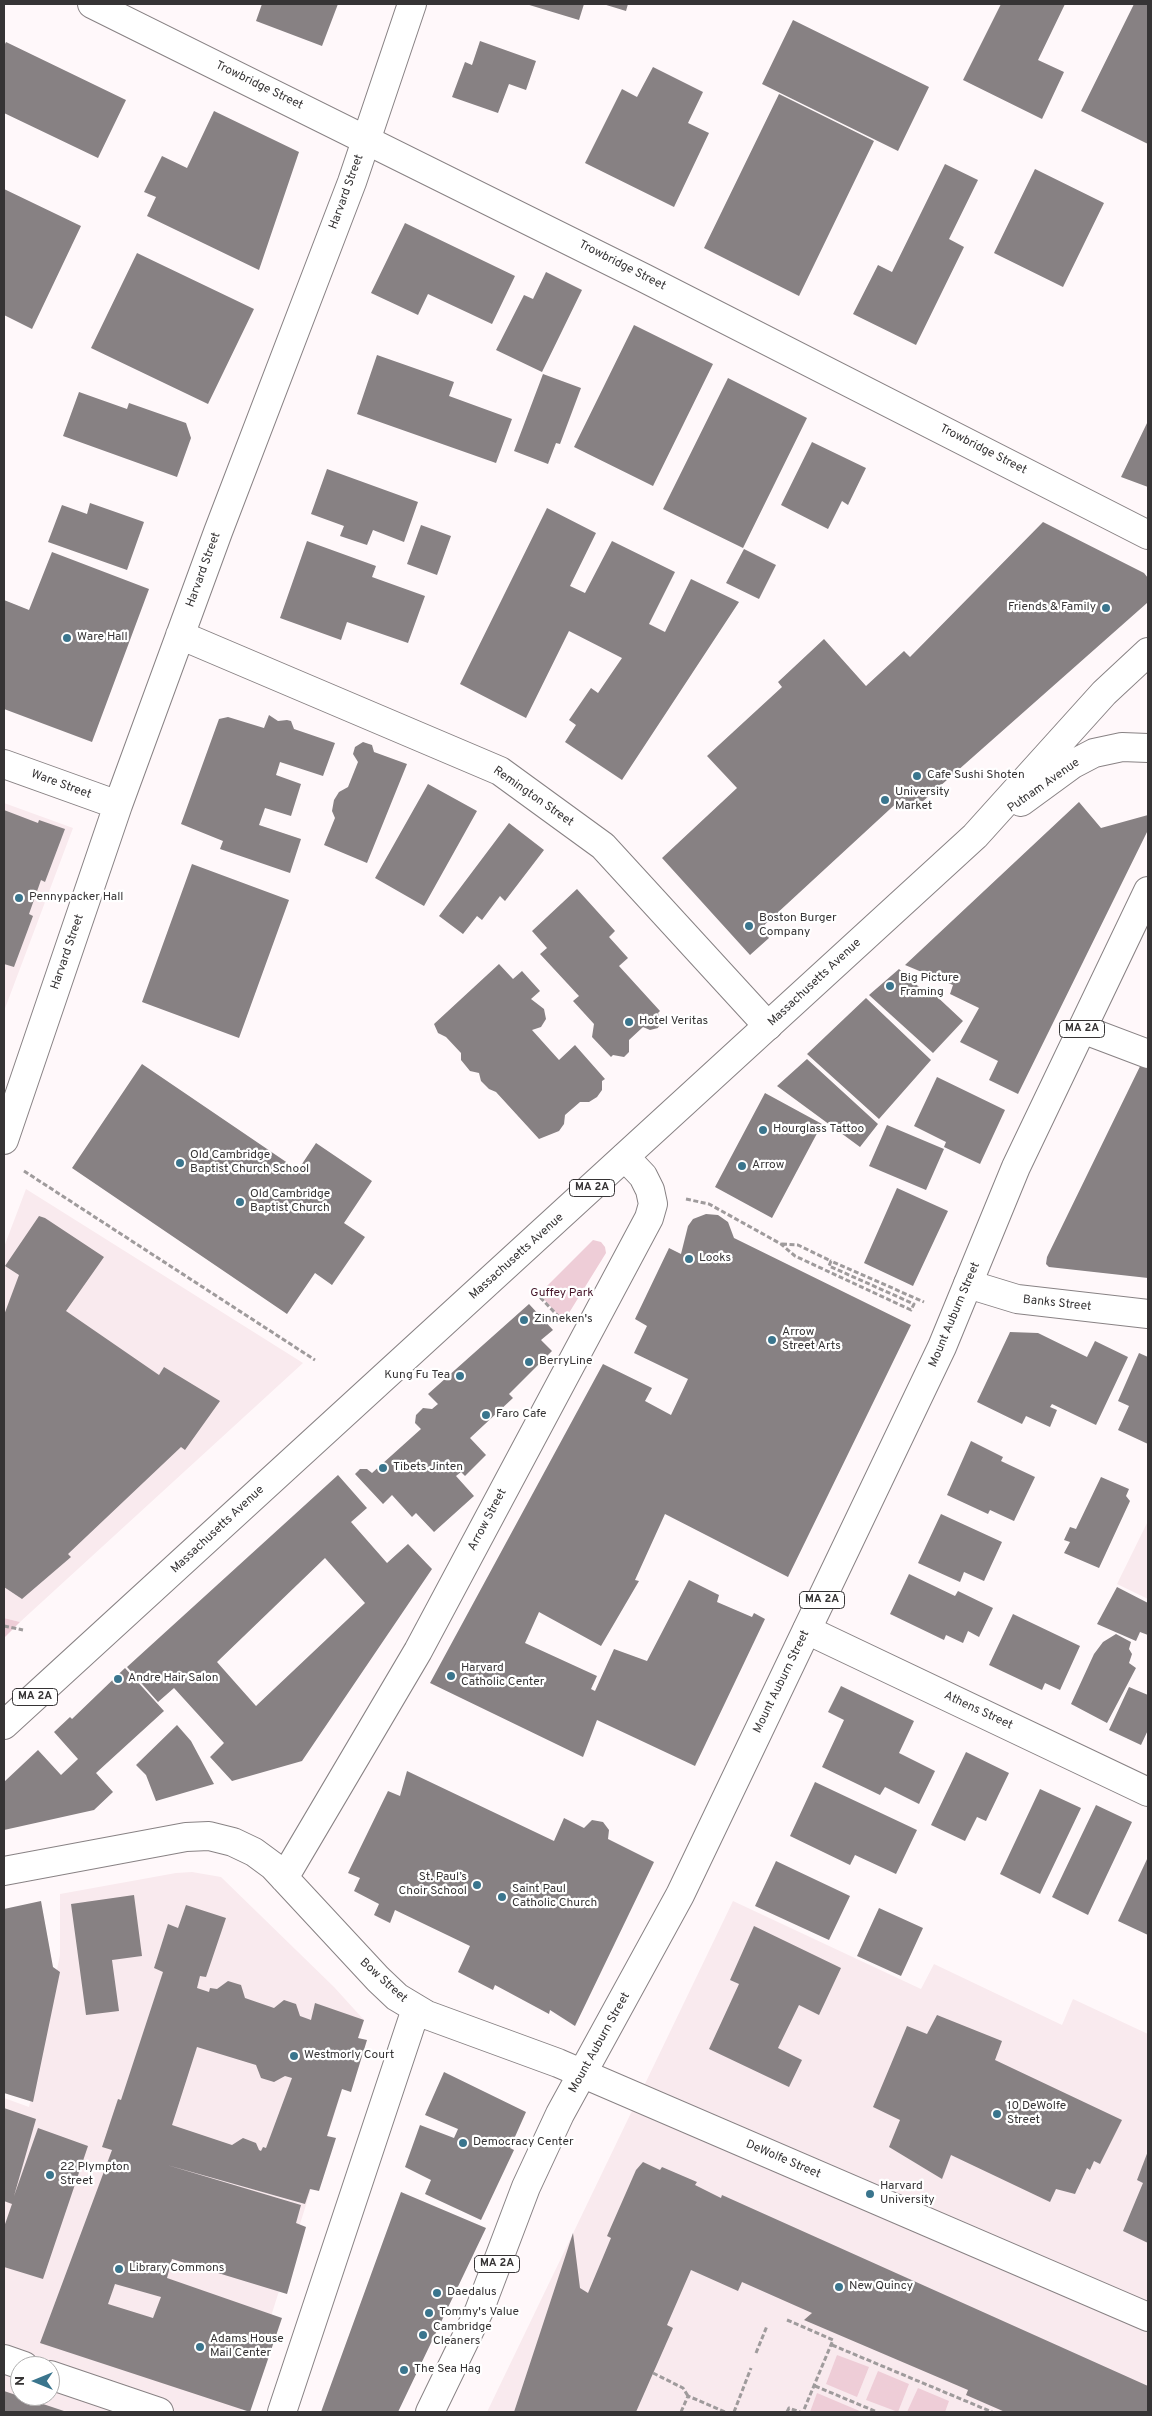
<!DOCTYPE html>
<meta charset="utf-8">
<style>
body{margin:0}
#map{position:relative;width:1152px;height:2416px;overflow:hidden;background:#fff8fa;font-family:Overpass,sans-serif}
canvas{display:block}
.frame{position:absolute;inset:0;border:5px solid #363435;pointer-events:none}
.north{position:absolute;left:10px;top:2356px;width:50px;height:50px;box-sizing:border-box;background:#fff;border:1px solid #afaeae;border-radius:50%;rotate:270deg;font-size:14px;font-weight:700;line-height:20px;text-align:center;color:#363435}
.north::after{content:'';display:block;margin:auto;width:18px;height:22px;background:#3a758d;clip-path:polygon(50% 0,100% 100%,50% 72%,0 100%)}
</style>
<div id="map">
<canvas width="1152" height="2416"></canvas>
<div class="frame"></div>
<div class="north">N</div>
</div>
<script>
const ctx = document.querySelector('canvas').getContext('2d');
ctx.lineJoin = 'round';
function fillPath(path, color) {
  ctx.fillStyle = color;
  ctx.fill(path, 'evenodd');
}
function toPath(rows) {
  const path = new Path2D();
  for (const r of rows) {
    path.moveTo(r[0], r[1]);
    for (let i = 2; i < r.length; i += 2) path.lineTo(r[i], r[i + 1]);
  }
  return path;
}
function trace(path, color, width, dash) {
  ctx.strokeStyle = color;
  ctx.lineWidth = width;
  ctx.lineCap = dash ? 'butt' : 'round';
  ctx.setLineDash(dash || []);
  ctx.stroke(path);
}
function label(font, color, halo, rows, align = 'center') {
  ctx.font = font + ' Overpass,sans-serif';
  ctx.lineWidth = 4.5;
  ctx.setLineDash([]);
  ctx.textBaseline = 'middle';
  ctx.strokeStyle = halo;
  ctx.fillStyle = color;
  for (const [text, x, y, turn = 0] of rows) {
    ctx.save();
    ctx.translate(x, y);
    ctx.rotate((+turn || 0) * Math.PI / 180);
    ctx.textAlign = isNaN(turn) ? turn : align;
    if (halo) ctx.strokeText(text, 0, 0);
    ctx.fillText(text, 0, 0);
    ctx.restore();
  }
}
fillPath(toPath([
 [4,803,73,828,4,1011],
 [26,1189,303,1363,20,1622,4,1618,4,1247],
 [1148,1521,1148,1599,1117,1584],
 [192,1872,221,1877,334,1987,364,2020,241,2412,4,2412,4,2098,29,2107,60,1955,60,1894,176,1873],
 [20,2366,50,2366,50,2396,20,2396],
 [733,1901,921,1989,934,1964,1062,2025,1073,1999,1148,2034,1148,2412,487,2412]
]), '#f9eaee');
fillPath(toPath([
 [593,1240,601,1242,605,1247,606,1253,564,1321,539,1294],
 [4,1618,20,1622,4,1638],
 [837,2355,869,2367,857,2397,826,2384],
 [878,2371,909,2384,898,2412,866,2400],
 [918,2388,949,2401,945,2412,907,2412],
 [817,2393,862,2412,810,2412]
]), '#eecdd7');
fillPath(toPath([
 [262,4,338,4,322,46,256,21],
 [526,4,584,4,579,20],
 [603,4,628,4,626,11],
 [1001,4,1065,4,1038,60,1064,72,1042,119,963,80],
 [1134,4,1148,4,1148,144,1081,111],
 [793,20,929,87,898,151,762,84],
 [480,41,536,61,526,90,509,84,498,113,452,97,465,62,472,65],
 [6,42,126,100,98,158,4,113,4,46],
 [653,67,703,92,688,123,709,133,674,207,585,163,622,89,637,97],
 [779,94,874,141,799,296,704,248],
 [214,111,299,152,259,270,147,216,156,197,144,192,162,156,187,168],
 [945,164,978,180,949,239,964,247,916,345,853,314,878,265,892,272],
 [1035,169,1104,203,1063,287,994,253],
 [4,189,81,226,32,329,4,315],
 [405,223,515,276,492,324,428,294,418,315,371,293],
 [137,253,254,309,208,404,91,348],
 [546,272,582,290,542,372,496,350,524,295,533,299],
 [634,325,713,364,653,486,574,447],
 [377,355,454,382,449,396,512,419,496,463,357,414],
 [543,374,581,388,560,444,556,443,548,464,514,451],
 [728,378,807,418,743,548,663,509],
 [79,392,127,409,129,403,186,423,191,438,177,477,63,436],
 [1148,421,1148,487,1121,477],
 [812,442,866,468,848,505,842,501,828,529,781,505],
 [327,469,418,502,404,542,373,530,367,545,340,536,344,526,311,514],
 [90,503,144,522,127,570,48,542,62,505,87,514],
 [547,508,596,533,570,586,585,593,612,541,675,572,649,624,665,632,691,579,739,602,622,780,565,742,576,725,569,720,591,688,598,693,622,658,569,631,526,718,460,684],
 [1043,522,1144,573,1148,578,1147,603,913,810,902,798,761,928,769,938,750,955,662,858,737,788,707,756,782,687,778,682,824,639,866,686,904,651,910,657],
 [421,525,451,536,437,575,407,564],
 [307,541,376,566,372,577,425,596,408,643,347,622,341,640,280,618],
 [744,549,776,565,759,599,726,583],
 [52,552,149,589,92,742,4,709,4,600,29,610],
 [269,715,278,721,287,720,291,721,294,729,335,743,323,776,280,762,276,775,301,784,291,816,265,808,259,825,301,839,290,873,220,849,223,841,181,824,219,719,228,717,264,728],
 [363,742,372,745,374,752,407,764,367,863,324,845,335,818,332,811,334,800,339,792,348,787,358,762,353,754,355,747],
 [428,784,477,811,424,906,375,878],
 [1079,802,1101,828,1148,815,1148,830,1018,1094,989,1080,998,1061,960,1042,979,1008,950,994,953,985,905,965],
 [4,810,38,823,39,820,65,829,45,882,41,880,29,914,33,916,14,967,4,964],
 [509,823,544,850,505,901,500,896,482,920,477,916,463,934,439,916],
 [192,864,289,900,239,1038,142,1002],
 [577,889,615,931,609,937,628,958,619,966,660,1011,658,1013,661,1021,658,1028,650,1030,643,1027,629,1040,629,1052,624,1057,613,1055,611,1057,592,1037,594,1024,573,1001,579,996,540,954,547,948,532,931],
 [499,964,513,979,522,971,540,991,531,999,544,1009,546,1019,541,1027,532,1030,559,1060,575,1045,605,1079,602,1081,602,1090,597,1097,589,1102,580,1102,565,1115,564,1124,559,1131,539,1139,496,1092,489,1089,481,1081,479,1073,470,1071,461,1060,461,1053,446,1037,438,1033,434,1024],
 [899,969,928,995,932,992,963,1021,933,1053,869,995],
 [866,998,931,1060,879,1119,807,1054],
 [1148,1050,1148,1278,1049,1267,1046,1264,1047,1257],
 [807,1059,878,1124,860,1147,777,1086],
 [142,1064,298,1170,316,1143,372,1181,344,1223,365,1237,332,1285,315,1273,287,1314,72,1168],
 [937,1077,1005,1110,980,1164,944,1147,946,1142,914,1126],
 [765,1093,822,1124,772,1218,715,1187],
 [887,1125,944,1149,926,1190,869,1166],
 [897,1188,948,1211,913,1286,864,1263],
 [706,1214,718,1215,728,1222,734,1238,911,1325,788,1577,665,1514,635,1580,639,1581,601,1646,539,1612,525,1643,597,1676,591,1689,595,1691,614,1649,647,1661,689,1580,719,1595,717,1602,752,1617,754,1613,765,1619,695,1766,597,1720,583,1757,430,1683,603,1364,652,1388,645,1401,671,1415,688,1379,634,1353,647,1326,635,1319,669,1248,681,1254,688,1226,693,1219],
 [39,1216,45,1218,104,1257,66,1311,159,1375,164,1367,220,1401,185,1450,181,1447,68,1554,71,1557,22,1599,4,1587,4,1315,19,1275,5,1266],
 [529,1304,553,1330,541,1340,552,1351,509,1394,513,1398,470,1438,486,1455,465,1476,461,1472,456,1476,474,1496,434,1532,416,1513,412,1517,392,1495,383,1504,355,1474,360,1469,367,1469,372,1473,421,1429,415,1423,416,1415,423,1408,432,1409,438,1404,428,1394],
 [1010,1332,1038,1333,1087,1357,1095,1341,1128,1357,1096,1425,1052,1404,1050,1407,1057,1410,1050,1427,1026,1416,1022,1424,977,1402],
 [1139,1353,1148,1357,1148,1444,1118,1430,1129,1406,1118,1401],
 [971,1441,1003,1457,1001,1461,1035,1477,1014,1521,990,1510,988,1514,947,1495],
 [338,1475,367,1508,351,1522,387,1563,408,1544,432,1569,302,1761,232,1781,210,1757,224,1743,174,1688,158,1702,127,1667],
 [325,1558,365,1603,256,1706,217,1662],
 [1101,1477,1129,1489,1126,1496,1130,1501,1099,1568,1064,1553,1070,1542,1064,1540,1070,1527,1076,1529],
 [941,1514,1002,1542,984,1581,964,1572,960,1582,918,1563],
 [909,1574,955,1596,958,1591,993,1608,979,1637,968,1631,963,1643,946,1635,944,1640,890,1614],
 [1117,1587,1148,1603,1148,1635,1140,1632,1136,1641,1097,1624],
 [1013,1614,1080,1646,1060,1690,1045,1683,1042,1690,989,1665],
 [1116,1634,1131,1642,1129,1649,1132,1654,1129,1663,1136,1668,1107,1723,1071,1704,1094,1654,1103,1642],
 [125,1668,164,1711,96,1773,113,1792,94,1810,4,1830,4,1782,38,1750,61,1775,78,1759,54,1732,70,1717,72,1719],
 [841,1686,914,1721,899,1753,935,1771,919,1804,885,1787,880,1795,822,1767,844,1720,828,1712],
 [1129,1687,1148,1695,1148,1730,1141,1745,1109,1730],
 [177,1725,191,1741,214,1784,156,1801,146,1775,136,1765],
 [966,1752,1009,1773,986,1821,977,1817,965,1841,931,1825],
 [407,1771,554,1841,564,1818,584,1828,592,1820,603,1822,609,1830,608,1839,654,1862,575,2026,550,2010,549,2014,495,1985,493,1990,458,1972,470,1946,395,1910,390,1923,374,1915,379,1904,354,1891,360,1878,348,1873,388,1791,400,1796],
 [815,1782,917,1830,896,1874,855,1855,850,1865,790,1836],
 [1040,1789,1081,1808,1040,1894,1000,1874],
 [1096,1805,1132,1822,1088,1915,1052,1897],
 [1148,1857,1148,1935,1118,1921],
 [776,1861,850,1896,829,1940,755,1906],
 [134,1895,142,1956,112,1960,119,2011,86,2015,71,1904],
 [41,1901,53,1967,60,1972,33,2102,4,2093,4,1909],
 [186,1905,226,1918,206,1977,200,1976,197,1988,209,1992,210,1988,217,1989,228,1981,241,1985,245,1998,274,2008,284,2000,296,2004,300,2016,311,2020,315,2003,364,2020,358,2038,367,2040,351,2092,342,2089,327,2136,336,2138,319,2191,310,2189,305,2204,167,2165,301,2205,296,2223,306,2227,287,2294,172,2259,167,2278,282,2318,250,2412,40,2343,112,2150,102,2147,118,2099,121,2100,163,1972,154,1968,168,1924,178,1928],
 [197,2047,256,2065,261,2078,274,2082,285,2076,292,2078,266,2148,263,2147,261,2151,259,2150,256,2143,243,2138,232,2145,172,2125],
 [115,2284,161,2297,153,2318,108,2304],
 [879,1908,923,1928,901,1976,857,1956],
 [754,1926,841,1968,819,2015,799,2005,778,2048,802,2060,789,2087,709,2049,739,1984,730,1980],
 [937,2015,1002,2041,995,2060,1122,2120,1100,2164,1094,2161,1090,2170,1087,2168,1075,2194,1056,2189,1050,2202,951,2155,942,2179,889,2147,900,2120,873,2107,907,2026,927,2034],
 [444,2072,526,2112,510,2148,514,2150,481,2220,425,2194,431,2180,405,2167,420,2125,454,2138,458,2129,425,2115],
 [4,2108,36,2119,14,2196,38,2128,88,2146,43,2279,4,2267,4,2227,12,2204,4,2201],
 [1148,2151,1148,2243,1123,2231,1143,2183,1137,2180],
 [643,2162,660,2170,662,2167,697,2182,695,2185,721,2198,722,2195,1148,2386,1148,2412,1005,2412,966,2395,968,2390,804,2320,812,2313,742,2282,738,2291,691,2270,667,2325,673,2328,636,2412,514,2412,573,2233,580,2288,588,2293,611,2238,607,2236,636,2170],
 [401,2192,486,2228,398,2412,321,2412],
 [4,2391,67,2412,4,2412]
]), '#878183');
const minor = toPath([
 [180,635,500,771,603,846,768,1026],
 [4,764,118,805],
 [1082,1029,1148,1054],
 [4,1140,118,805,218,532,352,182,412,4],
 [968,1284,1017,1299,1148,1314],
 [807,1630,1148,1792],
 [4,1871,186,1837,209,1836,233,1842,254,1852,273,1866,378,1979,397,1997,427,2015,558,2063,1148,2317],
 [284,1878,418,1651,649,1218,653,1204,650,1190,643,1176,625,1157],
 [4,2359,24,2366],
 [50,2375,159,2412],
 [282,2412,416,2009]
]);
const major = toPath([
 [92,4,644,278,1148,535],
 [1021,802,1073,764,1094,753,1122,747,1148,748],
 [4,1725,975,836,1104,693,1148,652],
 [430,2412,479,2311,526,2187,560,2114,680,1895,942,1347,1016,1167,1148,891]
]);
trace(minor, '#888284', 30);
trace(major, '#888284', 30);
trace(toPath([
 [24,1171,315,1360],
 [686,1199,709,1204,781,1244,795,1256,911,1310,914,1304,829,1266,831,1261,924,1302],
 [782,1244,798,1245,831,1261],
 [535,1292,559,1317],
 [4,1626,23,1630],
 [787,2320,833,2340,803,2412],
 [832,2345,992,2412],
 [756,2353,767,2326],
 [653,2373,683,2388,688,2396],
 [815,2386,877,2412],
 [681,2412,688,2396,725,2412],
 [734,2412,751,2368],
 [787,2412,789,2408,800,2412]
]), '#9f9b9c', 3, [5, 2.5]);
trace(minor, '#fff', 28);
trace(major, '#fff', 28);
for (const [x, y, r, color] of [
 [1106,608,5,"#3a758d"],
 [67,638,5,"#3a758d"],
 [917,776,5,"#3a758d"],
 [885,800,5,"#3a758d"],
 [19,898,5,"#3a758d"],
 [749,926,5,"#3a758d"],
 [890,986,5,"#3a758d"],
 [629,1022,5,"#3a758d"],
 [763,1130,5,"#3a758d"],
 [180,1163,5,"#3a758d"],
 [742,1166,5,"#3a758d"],
 [240,1202,5,"#3a758d"],
 [689,1259,5,"#3a758d"],
 [524,1320,5,"#3a758d"],
 [772,1340,5,"#3a758d"],
 [529,1362,5,"#3a758d"],
 [460,1376,5,"#3a758d"],
 [486,1415,5,"#3a758d"],
 [383,1468,5,"#3a758d"],
 [451,1676,5,"#3a758d"],
 [118,1679,5,"#3a758d"],
 [477,1885,5,"#3a758d"],
 [502,1897,5,"#3a758d"],
 [294,2056,5,"#3a758d"],
 [997,2114,5,"#3a758d"],
 [463,2143,5,"#3a758d"],
 [50,2175,5,"#3a758d"],
 [870,2194,5,"#3a758d"],
 [119,2269,5,"#3a758d"],
 [839,2287,5,"#3a758d"],
 [437,2293,5,"#3a758d"],
 [429,2313,5,"#3a758d"],
 [423,2335,5,"#3a758d"],
 [200,2347,5,"#3a758d"],
 [404,2370,5,"#3a758d"]
]) {
  const dot = new Path2D();
  dot.arc(x, y, r, 0, 2 * Math.PI);
  ctx.fillStyle = color;
  ctx.fill(dot);
  trace(dot, '#fff', 2);
}
for (const [x, y, w] of [
 [1082,1029,45],
 [592,1188,45],
 [822,1600,45],
 [35,1697,45],
 [497,2264,45]
]) {
  const box = new Path2D();
  box.roundRect(x - w / 2, y - 8.5, w, 17, 4);
  ctx.fillStyle = '#fff';
  ctx.fill(box);
  trace(box, '#363435', 1);
}
label('bold 11px', '#363435', null, [
 ["MA 2A",1082,1029],
 ["MA 2A",592,1188],
 ["MA 2A",822,1600],
 ["MA 2A",35,1697],
 ["MA 2A",497,2264]
]);
label('12px', '#363435', '#fff', [
 ["Trowbridge Street",259,86,26],
 ["Harvard Street",347,192,-70],
 ["Trowbridge Street",622,266,27],
 ["Trowbridge Street",983,450,27],
 ["Harvard Street",204,570,-70],
 ["Ware Street",61,785,20],
 ["Putnam Avenue",1044,786,-35],
 ["Remington Street",533,797,35],
 ["Harvard Street",68,952,-71],
 ["Massachusetts Avenue",815,983,-43],
 ["Massachusetts Avenue",517,1257,-42],
 ["Banks Street",1057,1304,6],
 ["Mount Auburn Street",955,1315,-67],
 ["Arrow Street",488,1520,-62],
 ["Massachusetts Avenue",218,1530,-43],
 ["Mount Auburn Street",782,1682,-64],
 ["Athens Street",978,1711,25],
 ["Bow Street",383,1981,42],
 ["Mount Auburn Street",600,2043,-61],
 ["DeWolfe Street",783,2160,23]
]);
label('12px', '#363435', '#fff', [
 ["Friends & Family",1096,608,"right"],
 ["Ware Hall",77,638],
 ["Cafe Sushi Shoten",927,776],
 ["University",895,793],
 ["Market",895,807],
 ["Pennypacker Hall",29,898],
 ["Boston Burger",759,919],
 ["Company",759,933],
 ["Big Picture",900,979],
 ["Framing",900,993],
 ["Hotel Veritas",639,1022],
 ["Hourglass Tattoo",773,1130],
 ["Old Cambridge",190,1156],
 ["Baptist Church School",190,1170],
 ["Arrow",752,1166],
 ["Old Cambridge",250,1195],
 ["Baptist Church",250,1209],
 ["Looks",699,1259],
 ["Zinneken's",534,1320],
 ["Arrow",782,1333],
 ["Street Arts",782,1347],
 ["BerryLine",539,1362],
 ["Kung Fu Tea",450,1376,"right"],
 ["Faro Cafe",496,1415],
 ["Tibets Jinten",393,1468],
 ["Harvard",461,1669],
 ["Catholic Center",461,1683],
 ["Andre Hair Salon",128,1679],
 ["St. Paul’s",467,1878,"right"],
 ["Choir School",467,1892,"right"],
 ["Saint Paul",512,1890],
 ["Catholic Church",512,1904],
 ["Westmorly Court",304,2056],
 ["10 DeWolfe",1007,2107],
 ["Street",1007,2121],
 ["Democracy Center",473,2143],
 ["22 Plympton",60,2168],
 ["Street",60,2182],
 ["Harvard",880,2187],
 ["University",880,2201],
 ["Library Commons",129,2269],
 ["New Quincy",849,2287],
 ["Daedalus",447,2293],
 ["Tommy's Value",439,2313],
 ["Cambridge",433,2328],
 ["Cleaners",433,2342],
 ["Adams House",210,2340],
 ["Mail Center",210,2354],
 ["The Sea Hag",414,2370]
], 'left');
label('12px', '#47172b', '#fff', [
 ["Guffey Park",562,1294]
]);
</script>
